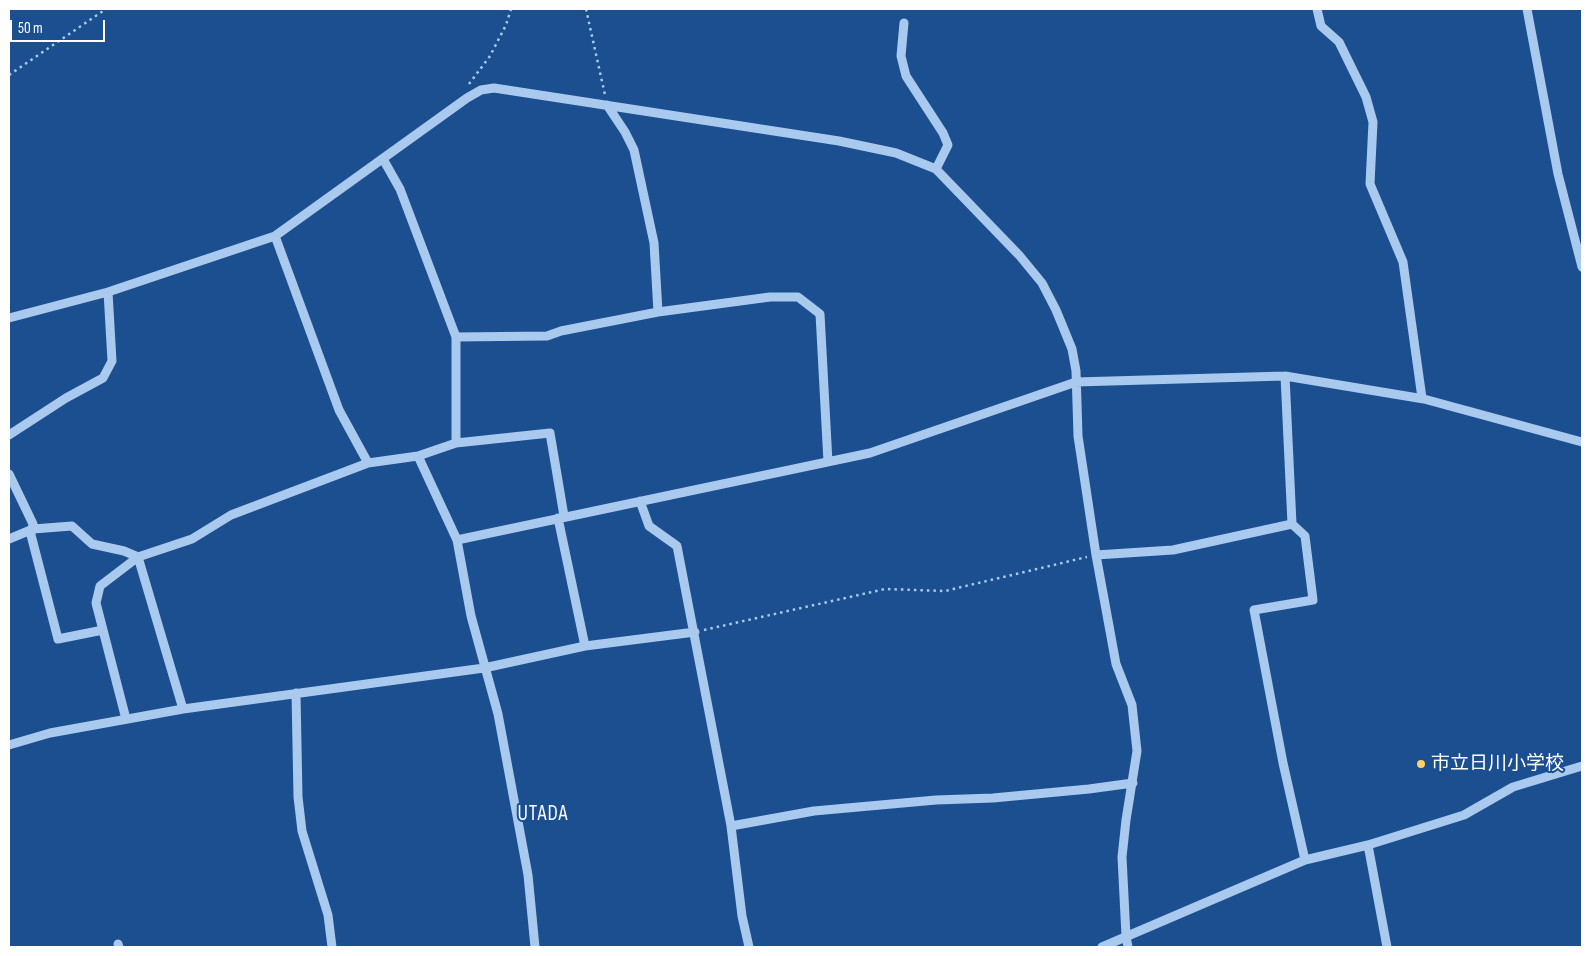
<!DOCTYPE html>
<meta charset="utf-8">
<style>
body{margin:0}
#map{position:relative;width:1591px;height:956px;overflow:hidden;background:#1b4f8f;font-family:"Sofia Sans Condensed",sans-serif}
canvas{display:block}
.frame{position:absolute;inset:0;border:10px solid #fff;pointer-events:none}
.scale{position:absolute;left:10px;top:20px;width:95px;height:22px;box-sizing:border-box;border:2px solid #fff;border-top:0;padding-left:6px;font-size:15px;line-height:18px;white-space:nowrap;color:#fff;-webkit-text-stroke:4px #1b4f8f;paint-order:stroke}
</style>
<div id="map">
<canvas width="1591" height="956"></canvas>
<div class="frame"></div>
<div class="scale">50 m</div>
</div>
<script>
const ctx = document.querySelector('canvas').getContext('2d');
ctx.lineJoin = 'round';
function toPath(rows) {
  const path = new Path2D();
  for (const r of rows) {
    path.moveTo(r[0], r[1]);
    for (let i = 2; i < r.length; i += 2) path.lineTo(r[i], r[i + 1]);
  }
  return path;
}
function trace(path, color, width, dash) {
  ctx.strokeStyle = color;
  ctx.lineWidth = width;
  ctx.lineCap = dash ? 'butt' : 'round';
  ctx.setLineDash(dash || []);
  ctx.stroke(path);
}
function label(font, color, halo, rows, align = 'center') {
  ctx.font = font + ' "Sofia Sans Condensed","Noto Sans JP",sans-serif';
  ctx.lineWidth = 4;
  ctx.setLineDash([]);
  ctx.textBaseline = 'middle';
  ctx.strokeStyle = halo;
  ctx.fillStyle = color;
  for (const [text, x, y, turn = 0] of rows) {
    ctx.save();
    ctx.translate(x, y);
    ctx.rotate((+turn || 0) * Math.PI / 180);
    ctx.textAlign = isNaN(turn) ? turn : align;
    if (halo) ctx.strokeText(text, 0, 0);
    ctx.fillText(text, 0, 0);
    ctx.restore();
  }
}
trace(toPath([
 [586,9,605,95],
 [9,75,106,9],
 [469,84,490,56,506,25,511,9],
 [704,630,885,589,945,591,1087,557]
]), '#a9c9ee', 2.5, [2.5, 4]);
trace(toPath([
 [1317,9,1321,26,1339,42,1366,97,1373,122,1370,184,1403,262,1422,398,1424,399],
 [1527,9,1558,174,1582,267],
 [904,23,901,56,906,76,943,133,948,145,936,169],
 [607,105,625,132,634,150,654,243,658,312],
 [383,159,400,189,456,337,456,443],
 [275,236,339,410,368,463,418,456,456,443,550,433,564,516],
 [9,318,108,292,275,236,467,98,481,90,494,88,839,141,896,153,936,169,1019,255,1042,283,1056,310,1072,349,1076,371,1078,436,1096,555,1116,664,1132,705,1137,751,1126,820,1122,857,1126,936,1128,947],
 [456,337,547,336,561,331,658,312,770,297,798,297,820,314,828,462],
 [1285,376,1292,524,1305,536,1313,600,1254,610,1283,763,1305,860],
 [9,435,66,398,103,378,112,361,108,292],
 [418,456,457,540,471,616,498,714,528,875,535,947],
 [9,474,33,524,31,535,58,639,103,630],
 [640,501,649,526,677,546,731,826,742,916,749,947],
 [558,518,585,646],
 [9,539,33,529,72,526,92,544,124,551,138,557,183,709],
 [457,540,870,453,1076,382,1285,376,1424,399,1582,442],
 [1096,555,1173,550,1292,524],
 [296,693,298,797,302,831,328,915,332,947],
 [126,719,96,603,100,586,138,557,192,539,231,515,368,463],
 [9,745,50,733,183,709,484,668,585,646,695,632],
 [731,826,814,811,936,800,993,798,1089,789,1133,783],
 [1368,845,1387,947],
 [118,944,119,947],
 [1102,947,1305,860,1368,845,1464,815,1513,787,1582,766]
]), '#a9c9ee', 9);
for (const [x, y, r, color] of [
 [1421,764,5,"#ffd166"]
]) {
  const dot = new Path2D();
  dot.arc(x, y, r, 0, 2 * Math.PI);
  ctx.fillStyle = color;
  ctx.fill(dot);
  trace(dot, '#1b4f8f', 2);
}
label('19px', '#fff', '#1b4f8f', [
 ["市立日川小学校",1431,764]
], 'left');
ctx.letterSpacing = '1px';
label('21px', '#fff', '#1b4f8f', [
 ["UTADA",543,815]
]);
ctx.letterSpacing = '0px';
</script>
